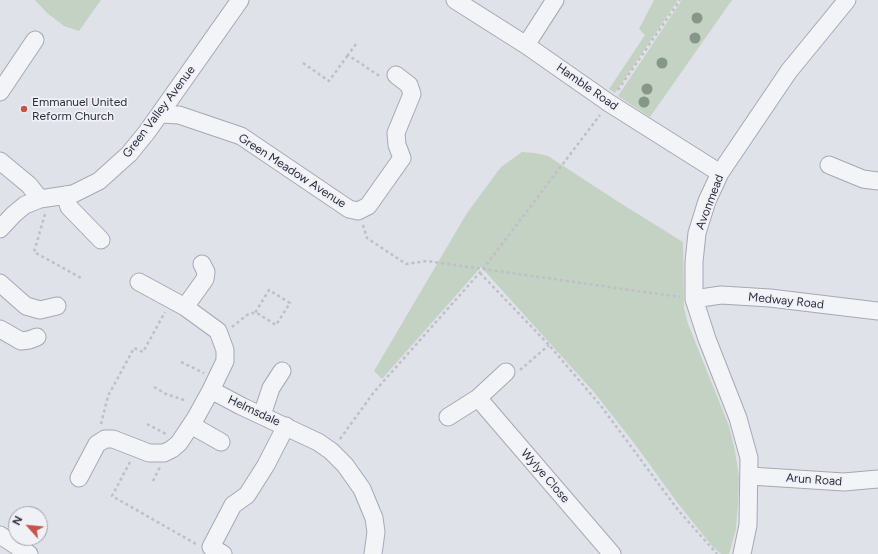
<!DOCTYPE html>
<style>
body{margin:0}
#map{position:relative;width:878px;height:554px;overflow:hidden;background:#e0e2e9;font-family:Figtree,sans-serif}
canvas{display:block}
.north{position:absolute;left:8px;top:506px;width:40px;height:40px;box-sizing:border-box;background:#f0f1f6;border:1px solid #a1a3ad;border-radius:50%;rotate:297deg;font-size:11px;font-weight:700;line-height:16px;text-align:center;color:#2a2d3f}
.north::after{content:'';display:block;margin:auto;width:14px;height:18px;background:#c7524c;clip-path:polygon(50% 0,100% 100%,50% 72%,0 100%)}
</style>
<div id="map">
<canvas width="878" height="554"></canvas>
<div class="north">N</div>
</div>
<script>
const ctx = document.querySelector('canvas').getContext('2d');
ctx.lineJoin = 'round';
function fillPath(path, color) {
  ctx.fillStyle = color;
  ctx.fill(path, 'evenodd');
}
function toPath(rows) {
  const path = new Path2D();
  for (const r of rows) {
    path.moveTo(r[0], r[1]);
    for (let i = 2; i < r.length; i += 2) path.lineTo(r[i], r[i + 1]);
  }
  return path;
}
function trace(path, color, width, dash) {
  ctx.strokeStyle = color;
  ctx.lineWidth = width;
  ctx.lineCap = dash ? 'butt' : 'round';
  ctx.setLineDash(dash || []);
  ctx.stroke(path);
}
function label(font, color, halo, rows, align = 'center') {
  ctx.font = font + ' Figtree,sans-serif';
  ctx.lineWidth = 3.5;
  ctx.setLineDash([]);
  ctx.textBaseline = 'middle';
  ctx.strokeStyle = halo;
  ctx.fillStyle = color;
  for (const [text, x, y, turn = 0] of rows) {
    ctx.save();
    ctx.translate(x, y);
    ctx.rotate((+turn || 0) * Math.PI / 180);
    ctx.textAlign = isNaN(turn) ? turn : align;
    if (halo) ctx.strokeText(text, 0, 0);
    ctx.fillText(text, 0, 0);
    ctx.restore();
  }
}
fillPath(toPath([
 [35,0,101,0,79,31,64,26,47,13],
 [654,0,678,0,615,93,609,89,645,35,639,29],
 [682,0,732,0,650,117,618,96],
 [522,152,535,153,548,156,617,201,683,242,684,308,688,324,729,426,735,451,739,477,738,503,736,529,729,554,721,554,712,546,676,501,634,443,593,391,481,267,382,379,374,371,467,213,501,167]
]), '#c3d2c2');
const minor = toPath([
 [455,0,526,45,609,103,720,173],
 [526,45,555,0],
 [0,92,35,40],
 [161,114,179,115,241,136,349,209,358,211,368,206,402,158,397,145,396,133,412,94,409,85,396,75],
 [0,161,29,185,40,199,73,194,99,181,129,154,147,132,240,0],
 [829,165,863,179,878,181],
 [65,195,69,207,101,240],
 [0,229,14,214,25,205,40,199],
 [139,282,185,307,218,331,225,350,225,361,211,390,241,406,318,442,331,451,345,465,362,489,374,518,376,532,373,554],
 [0,283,26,306,40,310,57,306],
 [694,299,721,295,770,298,878,311],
 [185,307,205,279,206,272,202,264],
 [0,329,21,341,29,340,37,337],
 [478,398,612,554],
 [262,415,271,388,282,371],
 [448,417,478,398,506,372],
 [191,425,221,442],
 [750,476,844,482,878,479],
 [79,478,97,444,105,439,113,439,149,453,164,453,172,449,179,443,195,419,211,390],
 [0,535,29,554],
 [223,554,211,547,233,505,247,495,266,465,286,426],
 [742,554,748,525,749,458,738,418,707,339,694,299,694,262,697,233,707,201,720,173,789,71,847,0]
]);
trace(minor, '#a6a8b3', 19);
trace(toPath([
 [356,44,348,55,381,77],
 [303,63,329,81,348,55],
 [618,90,680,0],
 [45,214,34,252,83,279],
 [363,225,367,238,406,264,427,261,680,297],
 [480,273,549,345,601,406,678,510,717,554],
 [232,327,247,315,253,313,257,313,276,325,290,303,269,290,255,313],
 [181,362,204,373],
 [520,370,549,345],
 [154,387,166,394,187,401],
 [101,424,108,396,134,348,143,352,165,312],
 [147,424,166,434],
 [340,439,374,392,483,269,600,115],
 [130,462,112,496,196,544],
 [153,481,160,467]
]), '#bfc0c7', 2.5, [3, 3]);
trace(minor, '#f3f4f7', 17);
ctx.fillStyle = '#849788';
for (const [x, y] of [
 [697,18],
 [695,38],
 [662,63],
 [647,89],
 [644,102]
]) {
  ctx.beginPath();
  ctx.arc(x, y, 5.5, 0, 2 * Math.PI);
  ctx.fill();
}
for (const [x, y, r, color] of [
 [24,109,4,"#c7524c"]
]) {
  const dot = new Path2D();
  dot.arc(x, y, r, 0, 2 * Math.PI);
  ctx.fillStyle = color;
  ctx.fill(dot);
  trace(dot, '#f0f1f6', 1.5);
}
label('12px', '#2a2d3f', '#f0f1f6', [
 ["Hamble Road",587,87,35],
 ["Green Valley Avenue",159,112,-53],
 ["Green Meadow Avenue",292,171,33],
 ["Avonmead",710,202,-69],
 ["Medway Road",786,301,6],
 ["Helmsdale",254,411,25],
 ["Wylye Close",545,476,49],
 ["Arun Road",814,480,4]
]);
label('12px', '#2a2d3f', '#f0f1f6', [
 ["Emmanuel United",32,102],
 ["Reform Church",32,116]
], 'left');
</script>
